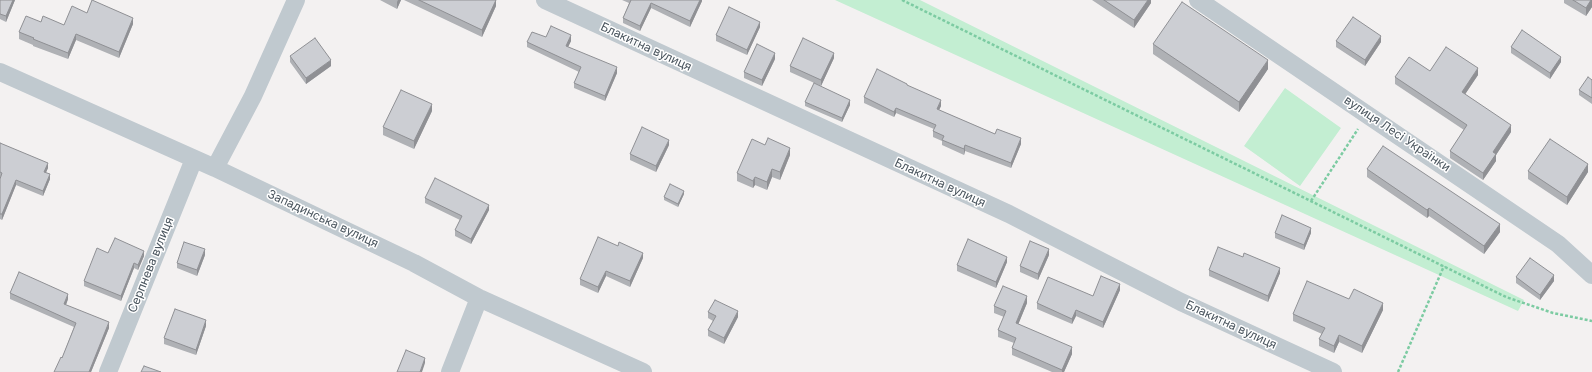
<!DOCTYPE html>
<meta charset="utf-8">
<style>
body{margin:0}
canvas{display:block;background:#f3f1f1}
</style>
<canvas width="1592" height="372"></canvas>
<script>
const ctx = document.querySelector('canvas').getContext('2d');
ctx.lineJoin = 'round';
function fillPath(path, color) {
  ctx.fillStyle = color;
  ctx.fill(path, 'evenodd');
}
function toPath(rows) {
  const path = new Path2D();
  for (const r of rows) {
    path.moveTo(r[0], r[1]);
    for (let i = 2; i < r.length; i += 2) path.lineTo(r[i], r[i + 1]);
  }
  return path;
}
function trace(path, color, width, dash) {
  ctx.strokeStyle = color;
  ctx.lineWidth = width;
  ctx.lineCap = dash ? 'butt' : 'round';
  ctx.setLineDash(dash || []);
  ctx.stroke(path);
}
function label(font, color, halo, rows, align = 'center') {
  ctx.font = font + ' Inter,sans-serif';
  ctx.lineWidth = 3;
  ctx.setLineDash([]);
  ctx.textBaseline = 'middle';
  ctx.strokeStyle = halo;
  ctx.fillStyle = color;
  for (const [text, x, y, turn = 0] of rows) {
    ctx.save();
    ctx.translate(x, y);
    ctx.rotate((+turn || 0) * Math.PI / 180);
    ctx.textAlign = isNaN(turn) ? turn : align;
    if (halo) ctx.strokeText(text, 0, 0);
    ctx.fillText(text, 0, 0);
    ctx.restore();
  }
}
fillPath(toPath([
 [835,0,920,0,1524,300,1518,311],
 [1285,88,1341,128,1300,186,1244,146]
]), '#c3eed2');
trace(toPath([
 [902,0,1506,297,1553,313,1592,321],
 [1311,201,1358,129],
 [1398,372,1444,266]
]), '#7ccba2', 2.5, [3, 2]);
trace(toPath([
 [545,0,1009,214,1181,302,1333,372],
 [1198,0,1558,244,1592,275],
 [0,72,215,168,414,263,479,298,643,372],
 [215,168,253,96,296,0],
 [108,372,194,159],
 [450,372,479,298]
]), '#c0c9cf', 18);
fillPath(toPath([
 [0,0,15,0,6,22,0,19],
 [380,0,401,0,397,9],
 [404,0,496,0,496,6,482,37],
 [622,0,702,0,702,1,690,27,651,8,640,31,623,23,623,18,629,3],
 [1092,0,1151,0,1151,3,1134,28],
 [1564,0,1592,0,1592,7,1586,16,1564,3],
 [87,13,133,24,119,58,76,40,68,59,33,46,33,45,19,39,19,32,41,22,64,25],
 [760,27,747,55,716,41,716,35],
 [546,37,571,41,568,47,617,73,605,101,574,88,574,83,579,72,527,47,527,42],
 [1336,41,1381,42,1365,66,1336,47],
 [1153,44,1268,69,1239,112,1153,54],
 [1511,47,1561,62,1550,79,1511,53],
 [290,56,331,66,306,84,290,62],
 [834,58,821,86,790,72,790,66],
 [775,59,762,86,744,78,744,72],
 [1430,71,1478,75,1465,94,1511,132,1496,155,1496,161,1483,180,1450,158,1450,151,1464,130,1395,84,1395,77],
 [1592,80,1592,104,1579,95,1579,90],
 [907,86,941,106,939,110,995,134,1021,144,1011,168,965,151,964,155,942,145,942,141,933,137,933,131,934,129,896,113,894,117,864,103,864,97],
 [805,102,850,105,842,122,805,106],
 [432,111,414,149,383,135,383,127],
 [0,143,48,168,46,172,50,179,43,196,16,185,2,220,0,219,0,179,1,178,0,177],
 [669,145,656,172,630,160,630,154],
 [790,155,780,180,772,177,767,190,755,185,753,188,737,181,737,173],
 [1367,169,1500,232,1484,254,1429,216,1427,218,1367,177],
 [1528,171,1588,172,1567,205,1528,179],
 [684,194,678,207,664,200,664,197],
 [425,198,489,210,471,244,455,236,455,230,460,220,425,203],
 [1275,233,1311,233,1304,250,1275,238],
 [108,253,144,256,138,270,134,268,121,301,84,286,84,281],
 [205,255,197,276,177,268,177,263],
 [1049,255,1038,280,1020,272,1020,266],
 [643,258,630,287,606,276,598,293,580,285,580,279],
 [1007,262,996,288,957,271,957,265],
 [1209,270,1280,273,1268,302,1209,276],
 [1516,277,1554,281,1540,300,1516,283],
 [1120,290,1103,328,1076,316,1072,324,1037,309,1037,303,1093,296],
 [10,293,68,299,66,305,109,328,91,372,54,372,62,358,74,327,10,299],
 [1349,299,1383,310,1362,353,1339,342,1334,353,1319,346,1319,339,1322,334,1293,321,1293,314],
 [1027,303,1018,324,1072,354,1064,372,1052,372,1012,355,1012,348,1014,343,998,337,998,330,1004,317,994,313,994,306],
 [708,312,738,317,724,344,708,336,708,330,713,321,708,318],
 [206,326,196,355,164,344,164,338]
]), '#afb1b5');
fillPath(toPath([
 [13,0,15,0,6,22,6,16],
 [398,0,401,0,397,9,397,2],
 [496,0,496,6,482,37,482,30],
 [700,0,702,0,702,1,690,27,690,21],
 [1148,0,1151,0,1151,3,1134,28,1134,20],
 [1591,0,1592,0,1592,7,1586,16,1586,8],
 [651,3,651,8,640,31,640,26],
 [133,18,133,24,119,58,119,52],
 [760,22,760,27,747,55,747,50],
 [76,34,76,40,68,59,68,53],
 [571,35,571,41,566,51,566,46],
 [1381,36,1381,42,1365,66,1365,60],
 [775,53,775,59,762,86,762,80],
 [834,53,834,58,821,86,821,80],
 [1561,57,1561,62,1550,79,1550,73],
 [331,60,331,66,306,84,306,78],
 [1268,60,1268,69,1239,112,1239,102],
 [617,67,617,73,605,101,605,96],
 [1478,68,1478,75,1462,99,1462,92],
 [850,100,850,105,842,122,842,118],
 [941,100,941,106,937,114,937,109],
 [432,104,432,111,414,149,414,141],
 [896,108,896,113,894,117,894,112],
 [1511,125,1511,132,1496,155,1496,161,1483,180,1483,173,1493,152],
 [1021,138,1021,144,1011,168,1011,163],
 [669,140,669,145,656,172,656,166],
 [965,145,965,151,964,155,964,149],
 [790,148,790,155,780,180,780,172],
 [48,163,48,168,44,177,44,172],
 [1588,164,1588,172,1567,205,1567,197],
 [772,169,772,177,767,190,767,182],
 [50,174,50,179,43,196,43,191],
 [755,177,755,185,753,188,753,181],
 [16,180,16,185,2,220,2,214],
 [684,191,684,194,678,207,678,204],
 [489,205,489,210,471,244,471,239],
 [1429,208,1429,216,1427,218,1427,210],
 [1500,224,1500,232,1484,254,1484,246],
 [1311,228,1311,233,1304,250,1304,245],
 [205,249,205,255,197,276,197,270],
 [1049,249,1049,255,1038,280,1038,274],
 [144,251,144,256,138,270,138,265],
 [643,253,643,258,630,287,630,281],
 [1007,257,1007,262,996,288,996,282],
 [134,263,134,268,121,301,121,296],
 [1280,268,1280,273,1268,302,1268,296],
 [606,271,606,276,598,293,598,287],
 [1554,275,1554,281,1540,300,1540,295],
 [1120,284,1120,290,1103,328,1103,322],
 [68,294,68,299,64,310,64,304],
 [1027,296,1027,303,1016,330,1016,323],
 [1383,303,1383,310,1362,353,1362,346],
 [1076,310,1076,316,1072,324,1072,319],
 [738,311,738,317,724,344,724,338],
 [206,320,206,326,196,355,196,350],
 [109,322,109,328,91,372,89,372],
 [1339,335,1339,342,1334,353,1334,346],
 [1072,347,1072,354,1064,372,1062,372,1062,370],
 [425,358,425,363,422,372,420,372]
]), '#8f9094');
const building = toPath([
 [0,0,13,0,6,16,0,14,0,0],
 [92,0,133,18,119,52,76,34,68,53,33,39,34,38,19,32,26,16,41,22,43,16,64,25,72,6,87,13,92,0],
 [419,0,496,0,482,30,419,0],
 [631,0,700,0,690,21,651,3,640,26,623,18,631,0],
 [1104,0,1148,0,1134,20,1104,0],
 [1573,0,1591,0,1586,8,1573,0],
 [1182,2,1268,60,1239,102,1153,44,1182,2],
 [729,7,760,22,747,50,716,35,729,7],
 [1353,17,1381,36,1365,60,1336,41,1353,17],
 [551,26,571,35,566,46,617,67,605,96,574,83,581,67,527,42,532,32,546,37,551,26],
 [1522,30,1561,57,1550,73,1511,47,1522,30],
 [315,38,331,60,306,78,290,56,315,38],
 [803,38,834,53,821,80,790,66,803,38],
 [757,44,775,53,762,80,744,72,757,44],
 [1446,47,1478,68,1462,92,1511,125,1493,152,1496,154,1483,173,1450,151,1467,125,1395,77,1409,57,1430,71,1446,47],
 [877,69,907,84,907,85,941,100,937,109,995,134,997,129,1021,138,1011,163,965,145,964,149,942,140,944,136,933,131,936,125,896,108,894,112,864,97,877,69],
 [1588,77,1592,80,1592,98,1579,90,1588,77],
 [814,83,850,100,842,118,805,102,814,83],
 [401,90,432,104,414,141,383,127,401,90],
 [642,127,669,140,656,166,630,154,642,127],
 [768,138,790,148,780,172,772,169,767,182,755,177,753,181,737,173,752,139,765,145,768,138],
 [1550,139,1588,164,1567,197,1528,171,1550,139],
 [0,143,48,163,44,172,50,174,43,191,16,180,2,214,0,214,0,179,2,173,0,172,0,143],
 [1383,146,1500,224,1484,246,1429,208,1427,210,1367,169,1383,146],
 [435,178,489,205,471,239,455,230,462,216,425,198,435,178],
 [670,184,684,191,678,204,664,197,670,184],
 [1282,215,1311,228,1304,245,1275,233,1282,215],
 [598,237,618,246,619,242,643,253,630,281,606,271,598,287,580,279,598,237],
 [115,238,144,251,138,265,134,263,121,296,84,281,97,248,108,253,115,238],
 [968,239,1007,257,996,282,957,265,968,239],
 [1030,241,1049,249,1038,274,1020,266,1030,241],
 [184,242,205,249,197,270,177,263,184,242],
 [1218,247,1243,257,1244,253,1280,268,1268,296,1209,270,1218,247],
 [1530,258,1554,275,1540,295,1516,277,1530,258],
 [19,272,68,294,64,304,109,322,89,372,54,372,61,357,62,358,76,323,10,293,19,272],
 [1101,276,1120,284,1103,322,1076,310,1072,319,1037,303,1048,277,1093,296,1101,276],
 [1307,281,1349,299,1354,289,1383,303,1362,346,1339,335,1334,346,1319,339,1325,328,1293,314,1307,281],
 [1003,286,1027,296,1016,323,1072,347,1062,370,1012,348,1016,338,998,330,1006,311,994,306,1003,286],
 [715,300,738,311,724,338,708,330,716,316,708,312,715,300],
 [175,309,206,320,196,350,164,338,175,309],
 [406,350,425,358,420,372,397,372,406,350],
 [144,366,161,372,141,372,144,366]
]);
fillPath(building, '#ccced3');
trace(building, '#8f9094', 1);
label('12px', '#4a555e', '#fff', [
 ["Блакитна вулиця",646,47,25],
 ["вулиця Лесі Українки",1397,134,34],
 ["Блакитна вулиця",940,183,25],
 ["Западинська вулиця",323,219,25],
 ["Серпнева вулиця",151,265,-68],
 ["Блакитна вулиця",1231,325,25]
]);
</script>
